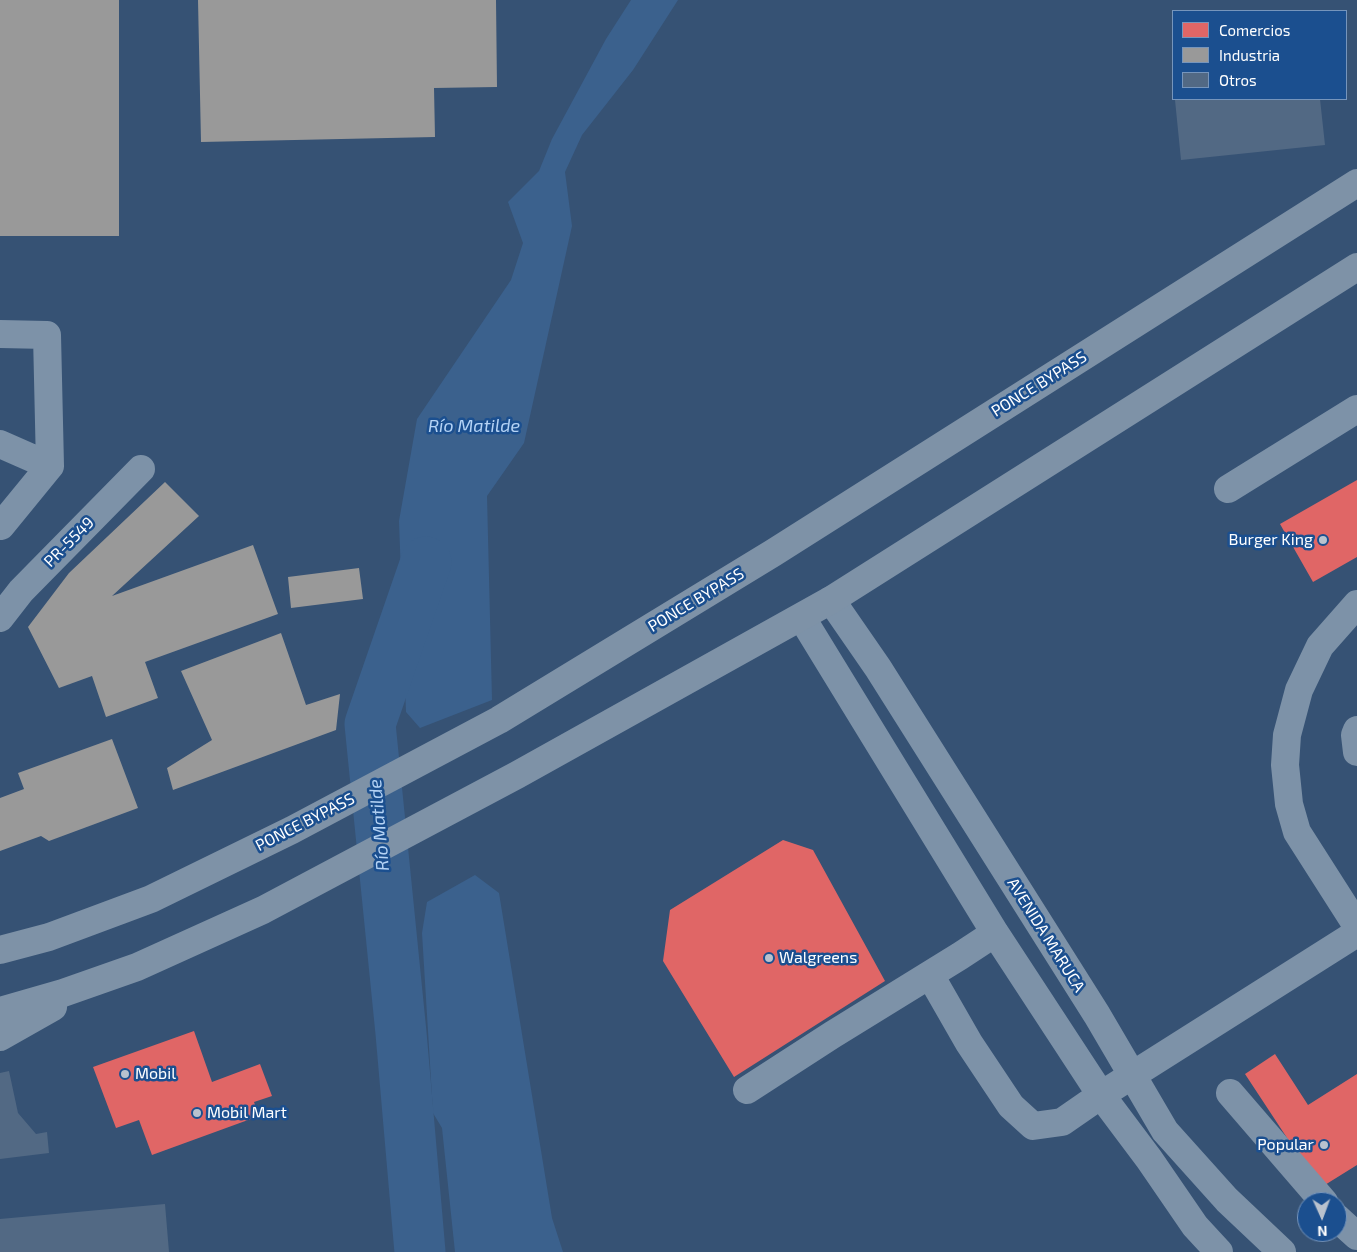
<!DOCTYPE html>
<meta charset="utf-8">
<style>
body{margin:0}
#map{position:relative;width:1357px;height:1252px;overflow:hidden;background:#365274;font-family:"Exo 2",sans-serif}
canvas{display:block}
.legend{position:absolute;left:1172px;top:10px;width:175px;height:90px;box-sizing:border-box;background:#1b4f8f;border:1px solid #7695bc;margin:0;padding:6px 9px;list-style:none;font-size:15px;color:#fff}
.legend li{display:flex;align-items:center;gap:10px;height:25px}
.legend b{width:25px;border:1px solid #7695bc}
.north{position:absolute;left:1297px;top:1192px;width:50px;height:50px;box-sizing:border-box;background:#1b4f8f;border:1px solid #7695bc;border-radius:50%;rotate:178deg;font-size:14px;font-weight:700;line-height:20px;text-align:center;color:#fff}
.north::after{content:'';display:block;margin:auto;width:18px;height:22px;background:#b9c2ce;clip-path:polygon(50% 0,100% 100%,50% 72%,0 100%)}
</style>
<div id="map">
<canvas width="1357" height="1252"></canvas>
<ul class="legend">
<li><b style="height:14px;background:#e06666"></b>Comercios</li>
<li><b style="height:14px;background:#999"></b>Industria</li>
<li><b style="height:14px;background:#526984"></b>Otros</li>
</ul>
<div class="north">N</div>
</div>
<script>
const ctx = document.querySelector('canvas').getContext('2d');
ctx.lineJoin = 'round';
function fillPath(path, color) {
  ctx.fillStyle = color;
  ctx.fill(path, 'evenodd');
}
function toPath(rows) {
  const path = new Path2D();
  for (const r of rows) {
    path.moveTo(r[0], r[1]);
    for (let i = 2; i < r.length; i += 2) path.lineTo(r[i], r[i + 1]);
  }
  return path;
}
function trace(path, color, width, dash) {
  ctx.strokeStyle = color;
  ctx.lineWidth = width;
  ctx.lineCap = dash ? 'butt' : 'round';
  ctx.setLineDash(dash || []);
  ctx.stroke(path);
}
function label(font, color, halo, rows, align = 'center') {
  ctx.font = font + ' "Exo 2",sans-serif';
  ctx.lineWidth = 5;
  ctx.setLineDash([]);
  ctx.textBaseline = 'middle';
  ctx.strokeStyle = halo;
  ctx.fillStyle = color;
  for (const [text, x, y, turn = 0] of rows) {
    ctx.save();
    ctx.translate(x, y);
    ctx.rotate((+turn || 0) * Math.PI / 180);
    ctx.textAlign = isNaN(turn) ? turn : align;
    if (halo) ctx.strokeText(text, 0, 0);
    ctx.fillText(text, 0, 0);
    ctx.restore();
  }
}
fillPath(toPath([
 [631,0,678,0,633,70,582,135,565,172,572,226,524,443,487,496,492,700,420,728,406,712,399,521,417,419,511,280,523,243,508,202,539,171,552,139,606,39],
 [475,875,499,893,552,1218,563,1252,455,1252,442,1128,433,1113,422,933,427,902]
]), '#3b618d');
fillPath(toPath([
 [1357,480,1357,557,1313,582,1280,524],
 [783,840,813,850,885,981,734,1077,663,961,670,910],
 [194,1031,212,1082,260,1064,272,1096,254,1102,259,1116,152,1155,139,1120,116,1128,93,1067],
 [1275,1054,1308,1105,1357,1074,1357,1165,1320,1188,1245,1074]
]), '#e06666');
fillPath(toPath([
 [0,0,119,0,119,236,0,236],
 [198,0,496,0,497,87,434,88,435,137,201,142],
 [165,482,199,516,112,596,253,545,278,614,145,662,158,698,106,717,92,676,59,688,28,627,69,573],
 [359,568,363,599,291,608,288,577],
 [281,633,306,705,340,694,336,730,173,790,167,768,212,740,181,671],
 [112,739,138,808,49,841,41,836,0,851,0,798,24,789,18,773]
]), '#999');
trace(toPath([
 [420,1252,401,1033,370,724,426,562]
]), '#3b618d', 51);
fillPath(toPath([
 [1186,99,1320,99,1325,145,1181,160,1175,100],
 [9,1071,18,1113,36,1134,47,1132,49,1153,0,1159,0,1073],
 [165,1204,169,1252,0,1252,0,1219]
]), '#526984');
trace(toPath([
 [0,334,47,335,50,466],
 [0,444,50,466,1,526,0,525],
 [1228,489,1357,409],
 [831,600,878,668,1097,1015,1165,1131,1227,1200,1282,1252],
 [1357,604,1320,646,1299,690,1287,735,1285,765,1289,804,1297,832,1357,926],
 [0,618,21,591,141,469],
 [802,618,995,933,1101,1095,1149,1159,1195,1226,1219,1252],
 [1357,730,1355,735,1357,752],
 [930,975,969,1043,1011,1106,1033,1126,1062,1122,1101,1095,1357,933],
 [747,1090,832,1035,960,956,995,933],
 [1230,1093,1324,1202],
 [1337,1218,1357,1236]
]), '#7d92a8', 28);
trace(toPath([
 [0,950,49,937,151,899,292,830,499,720,773,553,1357,183],
 [0,1011,63,993,137,967,263,910,517,775,831,600,1357,267],
 [0,1037,53,1007]
]), '#7e92a7', 28);
for (const [x, y, r, color] of [
 [1323,540,5,"#b9c2ce"],
 [769,958,5,"#b9c2ce"],
 [125,1074,5,"#b9c2ce"],
 [197,1113,5,"#b9c2ce"],
 [1324,1145,5,"#b9c2ce"]
]) {
  const dot = new Path2D();
  dot.arc(x, y, r, 0, 2 * Math.PI);
  ctx.fillStyle = color;
  ctx.fill(dot);
  trace(dot, '#1b4f8f', 2);
}
label('16px', '#fff', '#1b4f8f', [
 ["PONCE BYPASS",1039,384,-32],
 ["PR-5549",69,542,-45],
 ["PONCE BYPASS",696,600,-31],
 ["PONCE BYPASS",305,822,-27],
 ["AVENIDA MARUCA",1046,935,58]
]);
label('16px', '#fff', '#1b4f8f', [
 ["Burger King",1313,540,"right"],
 ["Walgreens",779,958],
 ["Mobil",135,1074],
 ["Mobil Mart",207,1113],
 ["Popular",1314,1145,"right"]
], 'left');
label('italic 18px', '#b5d3f5', '#1b4f8f', [
 ["Río Matilde",474,426],
 ["Río Matilde",379,825,-95]
]);
</script>
